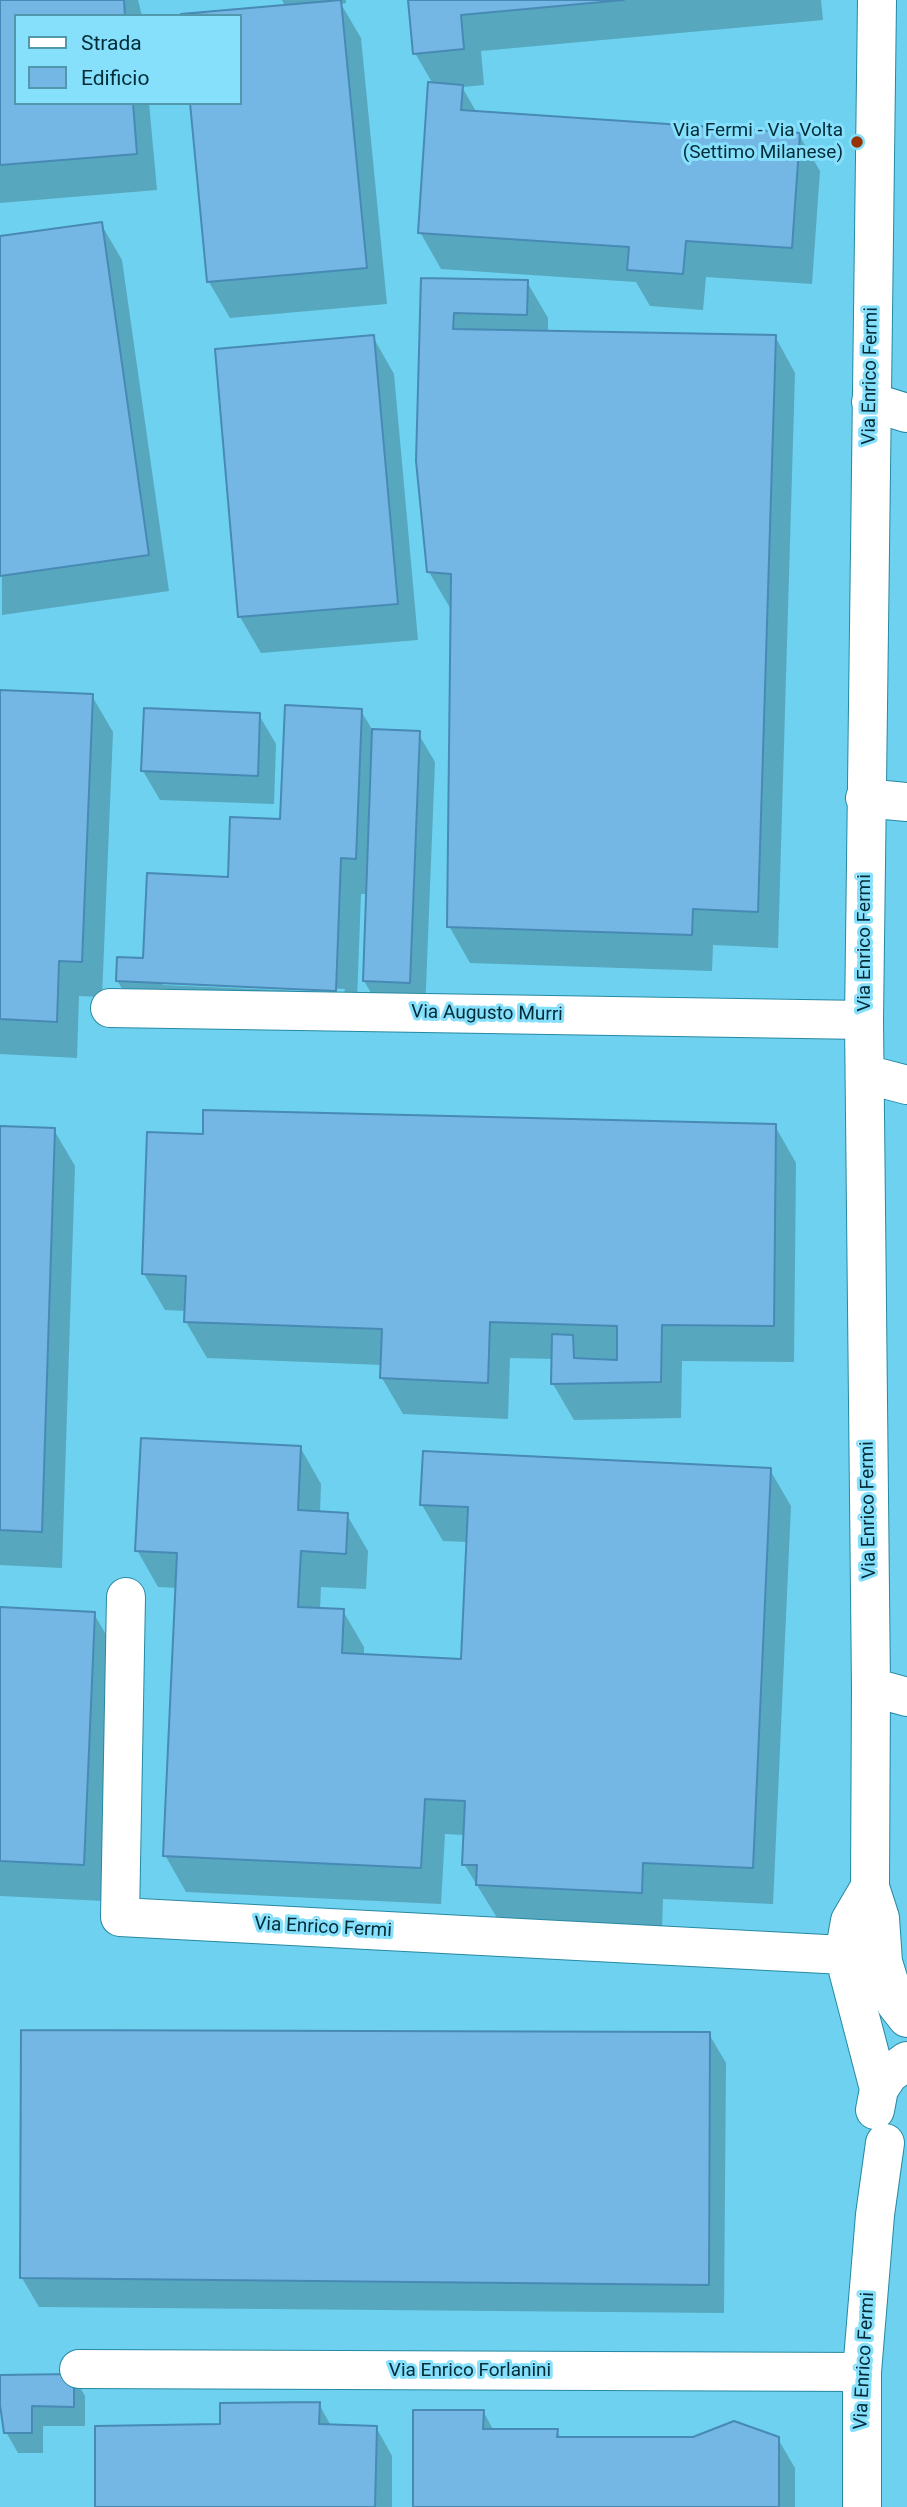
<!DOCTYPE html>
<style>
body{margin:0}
#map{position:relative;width:907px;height:2507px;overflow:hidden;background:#86e0fc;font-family:Roboto,sans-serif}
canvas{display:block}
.legend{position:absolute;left:14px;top:14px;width:228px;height:91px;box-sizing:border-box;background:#86e0fc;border:2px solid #5198ad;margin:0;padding:9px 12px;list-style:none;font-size:21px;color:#022c37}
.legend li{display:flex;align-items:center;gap:14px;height:35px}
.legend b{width:35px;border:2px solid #5198ad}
</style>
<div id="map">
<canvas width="907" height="2507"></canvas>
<ul class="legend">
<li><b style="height:9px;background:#fff"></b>Strada</li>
<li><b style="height:19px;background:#74b7e5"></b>Edificio</li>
</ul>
</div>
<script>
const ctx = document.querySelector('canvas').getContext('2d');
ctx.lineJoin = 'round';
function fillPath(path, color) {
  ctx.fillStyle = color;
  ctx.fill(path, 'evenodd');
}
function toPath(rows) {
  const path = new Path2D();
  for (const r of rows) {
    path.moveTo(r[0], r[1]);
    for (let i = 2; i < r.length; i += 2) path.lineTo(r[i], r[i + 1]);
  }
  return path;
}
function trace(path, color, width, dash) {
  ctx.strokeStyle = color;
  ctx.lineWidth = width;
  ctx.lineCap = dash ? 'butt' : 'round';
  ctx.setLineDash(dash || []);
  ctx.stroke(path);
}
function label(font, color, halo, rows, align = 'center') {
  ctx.font = font + ' Roboto,sans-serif';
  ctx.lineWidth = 6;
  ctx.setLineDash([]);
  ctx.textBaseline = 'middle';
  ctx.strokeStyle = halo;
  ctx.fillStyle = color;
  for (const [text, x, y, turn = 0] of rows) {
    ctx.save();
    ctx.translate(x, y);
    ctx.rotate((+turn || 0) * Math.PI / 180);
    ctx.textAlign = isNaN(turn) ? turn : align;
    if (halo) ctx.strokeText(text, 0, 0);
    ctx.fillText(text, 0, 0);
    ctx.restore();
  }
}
fillPath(toPath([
 [0,0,907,0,907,2507,0,2507],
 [16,16,240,16,240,103,16,103]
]), '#6dd1ef');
fillPath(toPath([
 [0,0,138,0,142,16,16,16,16,103,149,103,157,190,0,203],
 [282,0,346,0,346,3,341,4,361,38,387,304,230,318,209,282,240,103,240,16,186,16,285,6],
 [410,0,821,0,823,20,481,51,484,85,462,87,477,113,799,135,820,171,812,284,706,277,703,310,650,306,636,282,441,269,420,232,433,84,415,53],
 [101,224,122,260,169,591,2,615,0,238],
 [423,280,527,282,548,318,548,332,775,336,795,373,778,948,713,945,712,971,470,963,449,926,452,608,450,608,429,572],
 [373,337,394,374,418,640,261,653,240,617],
 [0,692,92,696,113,732,102,997,79,996,77,1058,0,1054],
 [361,711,373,731,418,733,435,762,425,1012,381,1010,364,981,368,894,361,894,356,1026,138,1017,117,980,145,960,229,879,282,821],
 [163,981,345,989,344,993,163,985],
 [259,715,276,744,274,804,160,800,143,771],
 [775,1126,796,1163,794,1362,682,1361,681,1418,574,1420,553,1384,553,1359,510,1358,508,1419,403,1414,382,1378,382,1365,207,1358,186,1322,186,1311,165,1310,144,1274,204,1135],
 [0,1128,54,1130,75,1166,62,1568,0,1565],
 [300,1447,321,1484,320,1513,347,1515,368,1551,366,1589,321,1587,320,1610,343,1611,364,1647,364,1656,463,1661,468,1542,443,1541,422,1505,770,1470,791,1506,773,1904,663,1899,662,1929,499,1921,464,1864,465,1835,445,1834,441,1904,186,1892,165,1855,177,1588,158,1587,137,1550],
 [0,1609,94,1614,115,1650,104,1901,0,1896],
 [709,2034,726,2063,724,2313,39,2307,22,2278],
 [73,2375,85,2396,85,2426,43,2426,43,2453,18,2453,6,2432,0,2400,0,2377],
 [319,2404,331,2426,376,2427,392,2456,392,2507,97,2507,222,2426],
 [483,2411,494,2431,557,2431,561,2439,778,2439,795,2468,795,2507,415,2507]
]), '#0003');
const building = toPath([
 [0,0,124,0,125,16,16,16,16,103,133,103,137,154,0,165,0,0],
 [341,0,367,268,207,282,190,103,240,103,240,16,181,14,341,0],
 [408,0,624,0,461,15,464,49,413,54,408,0],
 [428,82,463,85,461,110,800,133,792,248,686,241,683,274,627,270,629,247,418,233,428,82],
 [102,222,149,555,0,576,0,236,102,222],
 [421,278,528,280,527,315,454,313,453,329,776,335,758,912,693,909,692,935,447,927,451,574,427,572,416,461,421,278],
 [374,335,398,604,238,617,215,349,374,335],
 [0,690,93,694,82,962,59,961,57,1022,0,1019,0,690],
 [285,705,362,709,356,859,341,858,336,991,116,981,117,957,143,958,147,873,228,877,230,817,280,819,285,705],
 [144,708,260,713,258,776,141,771,144,708],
 [372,729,420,731,410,983,363,981,372,729],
 [203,1110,776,1124,774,1326,662,1325,661,1382,551,1384,552,1334,573,1335,574,1358,617,1360,617,1326,490,1322,488,1383,380,1378,382,1329,184,1322,186,1276,142,1274,147,1132,203,1134,203,1110],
 [0,1126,55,1128,42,1532,0,1530,0,1126],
 [141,1438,301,1446,298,1510,348,1513,346,1554,301,1551,298,1607,344,1609,342,1653,461,1659,468,1507,420,1505,423,1451,771,1468,753,1868,643,1863,642,1893,476,1885,477,1865,462,1865,465,1801,425,1799,421,1868,163,1856,177,1553,135,1551,141,1438],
 [0,1607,95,1612,84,1865,0,1861,0,1607],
 [21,2030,710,2032,709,2285,20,2278,21,2030],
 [74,2374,74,2407,32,2406,32,2433,4,2433,0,2405,0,2375,74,2374],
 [320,2402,319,2424,377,2426,375,2507,95,2507,95,2426,220,2424,220,2403,320,2402],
 [413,2410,484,2410,483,2429,558,2429,557,2437,693,2437,734,2421,779,2437,779,2507,413,2507,413,2410]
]);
fillPath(building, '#74b7e5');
trace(building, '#478ab5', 2);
const minor = toPath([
 [877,0,864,1020,871,1687,870,1887,880,1918,883,1962,896,2004,907,2018],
 [871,402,907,413],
 [865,798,907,802],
 [110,1008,864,1020],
 [865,1074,907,1085],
 [126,1597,120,1917,844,1955,883,1962],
 [871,1687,907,1697],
 [870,1887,850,1921,844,1955,879,2089],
 [875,2110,879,2089,889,2074,907,2061],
 [79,2369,862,2372],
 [862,2507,862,2372,875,2215,885,2143]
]);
trace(minor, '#2789a3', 40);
trace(minor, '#fff', 38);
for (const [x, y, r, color] of [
 [857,142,7,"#973203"]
]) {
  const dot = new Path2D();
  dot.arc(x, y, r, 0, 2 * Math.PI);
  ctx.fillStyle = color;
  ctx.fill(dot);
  trace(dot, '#86e0fc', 2.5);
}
label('19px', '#022c37', '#86e0fc', [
 ["Via Fermi - Via Volta",843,131],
 ["(Settimo Milanese)",843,153]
], 'right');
label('19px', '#022c37', '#86e0fc', [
 ["Via Enrico Fermi",871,376,-89],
 ["Via Enrico Fermi",865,943,-90],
 ["Via Augusto Murri",487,1014,1],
 ["Via Enrico Fermi",869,1510,-91],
 ["Via Enrico Fermi",323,1928,3],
 ["Via Enrico Fermi",865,2361,-87],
 ["Via Enrico Forlanini",470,2371]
]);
</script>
